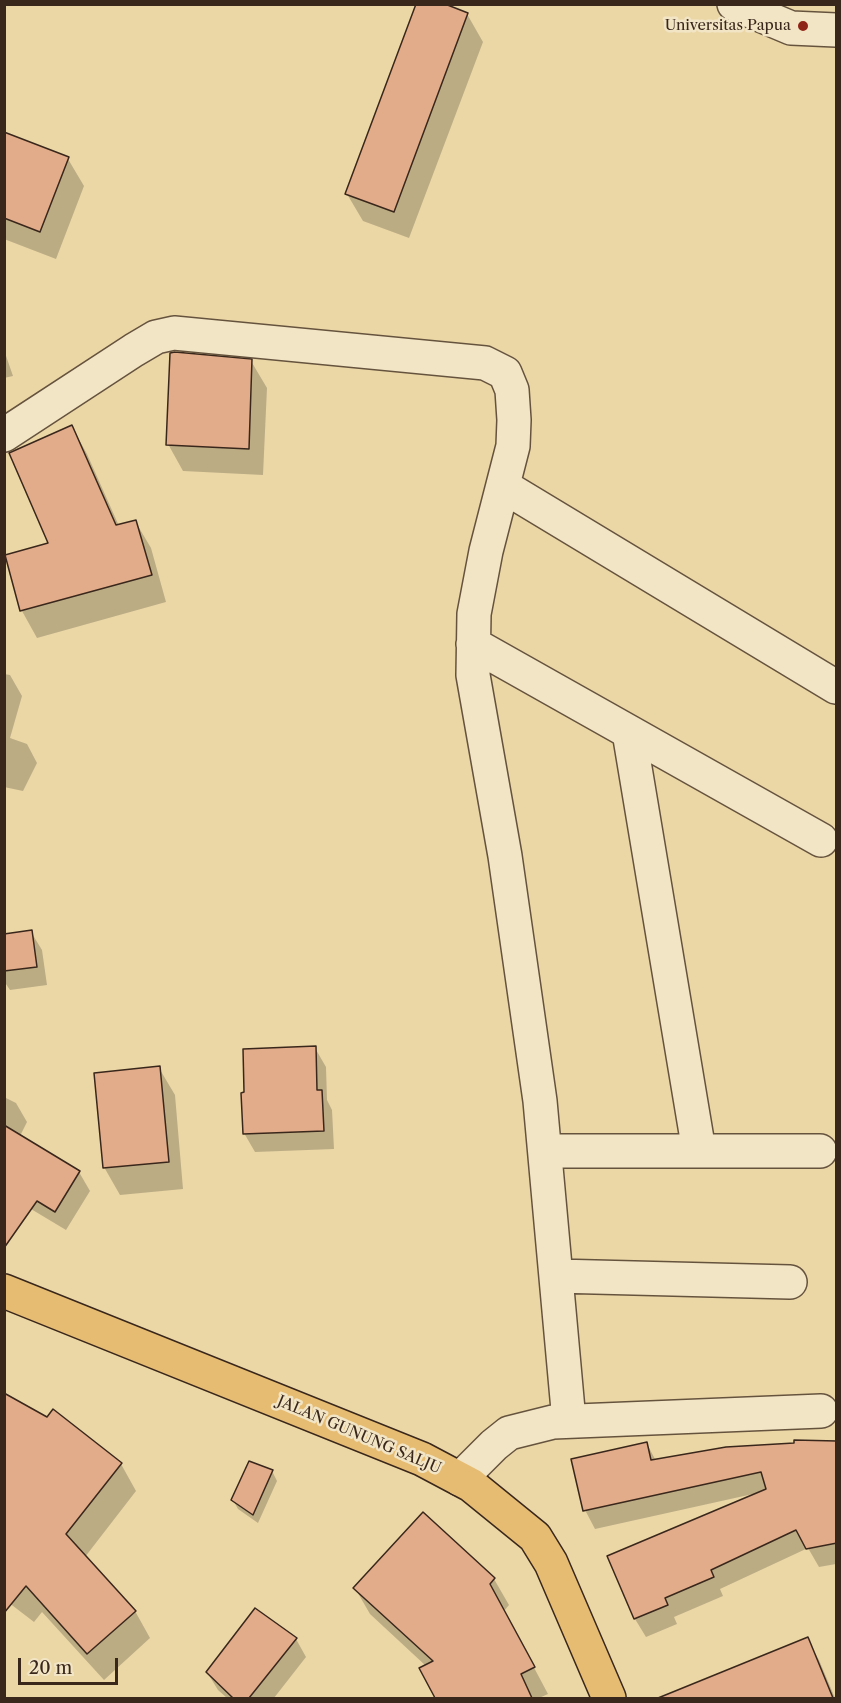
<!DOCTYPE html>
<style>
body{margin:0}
#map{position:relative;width:841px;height:1703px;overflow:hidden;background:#ebd7a6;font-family:"Libre Caslon Text",serif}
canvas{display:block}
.frame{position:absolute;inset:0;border:6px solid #3a271b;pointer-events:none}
.scale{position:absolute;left:18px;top:1658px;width:100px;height:27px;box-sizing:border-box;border:3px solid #3a271b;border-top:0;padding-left:8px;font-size:18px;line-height:21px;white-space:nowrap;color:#3a271b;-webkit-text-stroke:4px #f2e5c5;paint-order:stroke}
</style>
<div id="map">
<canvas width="841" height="1703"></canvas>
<div class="frame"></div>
<div class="scale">20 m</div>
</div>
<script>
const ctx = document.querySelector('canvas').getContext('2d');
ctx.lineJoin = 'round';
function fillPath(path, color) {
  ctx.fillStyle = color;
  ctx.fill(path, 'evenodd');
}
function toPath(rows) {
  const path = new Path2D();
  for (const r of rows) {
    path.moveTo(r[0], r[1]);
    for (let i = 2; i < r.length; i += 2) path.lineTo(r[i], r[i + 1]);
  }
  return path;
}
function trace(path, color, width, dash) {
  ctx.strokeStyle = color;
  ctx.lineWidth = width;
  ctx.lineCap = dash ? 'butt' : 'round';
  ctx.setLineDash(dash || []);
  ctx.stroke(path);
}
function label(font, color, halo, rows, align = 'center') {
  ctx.font = font + ' "Libre Caslon Text",serif';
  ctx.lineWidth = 5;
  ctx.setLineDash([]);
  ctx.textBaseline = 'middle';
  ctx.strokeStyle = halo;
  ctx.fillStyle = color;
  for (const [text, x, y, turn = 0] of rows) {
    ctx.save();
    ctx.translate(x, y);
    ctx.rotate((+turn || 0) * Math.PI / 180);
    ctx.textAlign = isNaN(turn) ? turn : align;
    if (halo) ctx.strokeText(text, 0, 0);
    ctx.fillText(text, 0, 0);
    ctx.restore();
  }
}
fillPath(toPath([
 [467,14,483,42,409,238,363,221,347,194],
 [4,134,68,159,84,186,56,259,4,239],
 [4,350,13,376,4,378],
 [251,361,267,388,263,475,183,471,168,444],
 [72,427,87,454,119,526,135,521,151,548,166,602,37,638,22,611,50,544],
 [4,674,10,675,22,696,10,738,27,744,37,763,23,791,4,787],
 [31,932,42,950,47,985,10,990,4,981,4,935],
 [315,1048,326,1067,327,1100,332,1110,334,1149,255,1152,244,1133],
 [159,1068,175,1095,183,1189,120,1195,104,1167],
 [4,1097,16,1103,27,1122,7,1162,4,1161],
 [79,1172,90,1191,66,1230,31,1209,20,1190],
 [836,1443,836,1564,819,1567,808,1548,720,1589,723,1596,674,1617,677,1624,646,1637,635,1619,609,1557,753,1496,753,1494,595,1529,585,1510,647,1444,656,1461],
 [121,1464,136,1491,85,1557,135,1611,150,1638,104,1680,42,1612,34,1622,4,1599],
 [272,1471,277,1481,258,1523,238,1509,233,1500],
 [494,1579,509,1605,504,1611,548,1694,539,1698,437,1698,421,1668,426,1666,370,1614,355,1588],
 [296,1639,306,1657,274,1698,227,1698,218,1690,207,1672],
 [807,1639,819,1660,835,1698,685,1698,682,1690]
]), '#0003');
const building = toPath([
 [416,4,445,4,468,13,394,212,345,194,416,4],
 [4,132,69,157,40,232,4,218,4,132],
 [175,352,252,359,249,449,166,445,170,353,175,352],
 [72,425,116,525,136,520,152,575,20,611,5,555,48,543,9,453,72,425],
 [32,930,37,967,4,971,4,934,32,930],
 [316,1046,317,1090,322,1090,324,1131,243,1134,241,1093,244,1092,243,1049,316,1046],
 [160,1066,169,1162,103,1168,94,1073,160,1066],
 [4,1125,80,1171,55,1212,37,1201,4,1248,4,1125],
 [4,1393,47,1417,53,1409,122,1463,66,1534,136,1611,87,1654,26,1586,4,1613,4,1393],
 [794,1440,837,1441,837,1543,806,1549,796,1530,711,1570,714,1577,665,1598,668,1605,634,1619,607,1556,766,1489,761,1472,583,1511,571,1459,647,1442,651,1460,726,1447,794,1443,794,1440],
 [249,1461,273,1470,253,1515,231,1500,249,1461],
 [423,1512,495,1578,490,1584,535,1667,521,1674,532,1698,435,1698,419,1668,433,1661,353,1588,423,1512],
 [255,1608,297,1638,249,1698,233,1698,206,1672,255,1608],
 [808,1637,833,1698,658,1698,808,1637]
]);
fillPath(building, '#e2ab89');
trace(building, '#3a271b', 1.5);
const minor = toPath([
 [734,4,791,28,836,30],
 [4,435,134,350,156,337,174,333,485,363,505,373,512,390,514,420,513,446,486,551,474,614,473,675,505,856,540,1101,569,1421],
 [503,486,836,687],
 [473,644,821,840],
 [629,732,699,1151],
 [545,1151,820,1151],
 [556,1276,790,1282],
 [460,1479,494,1445,509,1433,553,1422,821,1411]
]);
const primary = toPath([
 [4,1291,422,1459,471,1485,535,1537,551,1563,609,1698]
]);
trace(minor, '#66533e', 36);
trace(primary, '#3a271b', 36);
trace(minor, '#f2e5c5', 33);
trace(primary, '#e6bc73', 33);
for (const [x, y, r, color] of [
 [803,26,6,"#8f2418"]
]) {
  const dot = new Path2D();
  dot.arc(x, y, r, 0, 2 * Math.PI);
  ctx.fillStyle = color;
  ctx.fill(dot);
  trace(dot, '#f2e5c5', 2);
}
label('15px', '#3a271b', '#f2e5c5', [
 ["Universitas Papua",791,26]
], 'right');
label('15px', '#3a271b', '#f2e5c5', [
 ["JALAN GUNUNG SALJU",359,1435,23]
]);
</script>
